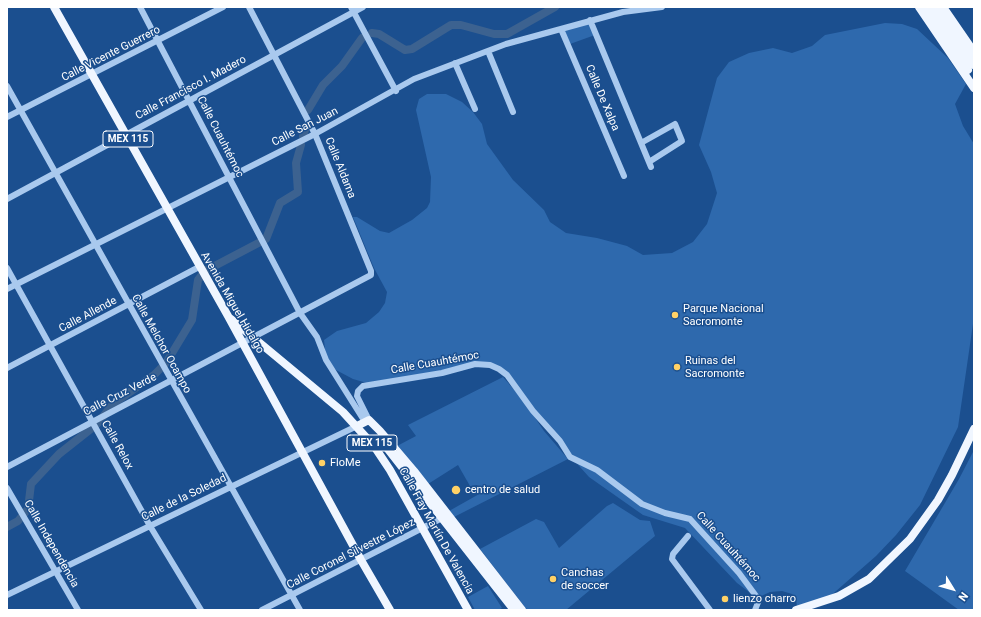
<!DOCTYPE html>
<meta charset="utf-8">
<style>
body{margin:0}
#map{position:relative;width:981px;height:617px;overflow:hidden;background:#1b4f8f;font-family:Roboto,sans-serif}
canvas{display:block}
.frame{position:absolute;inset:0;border:8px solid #fff;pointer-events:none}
.north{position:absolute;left:933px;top:569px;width:40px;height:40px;-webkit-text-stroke:3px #1b4f8f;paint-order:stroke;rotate:127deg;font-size:11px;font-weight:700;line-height:16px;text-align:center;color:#fff}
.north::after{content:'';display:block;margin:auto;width:14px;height:18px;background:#fff;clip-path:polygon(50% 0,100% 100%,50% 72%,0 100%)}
</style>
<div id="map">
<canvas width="981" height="617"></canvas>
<div class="frame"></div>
<div class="north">N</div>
</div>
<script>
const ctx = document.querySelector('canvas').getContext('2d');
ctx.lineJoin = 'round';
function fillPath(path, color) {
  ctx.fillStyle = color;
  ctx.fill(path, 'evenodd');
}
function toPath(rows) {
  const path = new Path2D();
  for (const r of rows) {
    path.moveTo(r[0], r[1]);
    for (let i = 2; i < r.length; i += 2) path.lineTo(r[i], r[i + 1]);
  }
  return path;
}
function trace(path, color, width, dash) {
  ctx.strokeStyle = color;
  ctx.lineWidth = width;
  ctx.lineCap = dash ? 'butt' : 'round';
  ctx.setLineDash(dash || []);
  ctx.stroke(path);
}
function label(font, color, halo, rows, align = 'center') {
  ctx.font = font + ' Roboto,sans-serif';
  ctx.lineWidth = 3;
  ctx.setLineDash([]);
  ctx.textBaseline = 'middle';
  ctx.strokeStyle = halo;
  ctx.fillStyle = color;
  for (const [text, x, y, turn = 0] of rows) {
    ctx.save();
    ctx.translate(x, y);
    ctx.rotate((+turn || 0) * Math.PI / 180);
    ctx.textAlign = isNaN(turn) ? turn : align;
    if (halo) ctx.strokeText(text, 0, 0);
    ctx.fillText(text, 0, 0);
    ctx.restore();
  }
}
fillPath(toPath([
 [590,23,595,35,570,44,563,30],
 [885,23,902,24,917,29,948,58,966,84,955,104,963,126,974,144,974,317,958,427,920,505,896,535,876,556,827,599,797,606,796,600,792,594,782,591,770,592,757,598,737,583,685,528,643,515,589,477,546,429,505,375,489,366,451,369,367,383,353,379,336,370,328,362,326,358,324,340,337,331,366,323,379,312,385,303,387,292,374,268,353,217,357,217,380,231,389,233,412,220,427,208,430,202,431,177,416,110,419,99,427,94,446,94,462,102,473,112,482,124,487,144,513,180,544,210,550,222,566,233,597,238,627,246,643,255,672,253,693,242,707,224,717,193,711,172,699,145,717,78,729,62,749,53,773,48,792,53,812,46,825,35],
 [503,377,523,400,544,431,568,459,454,517,449,511,481,493,477,485,470,486,458,465,428,484,397,446,416,436,408,425],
 [974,450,974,610,959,610,905,571,959,479],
 [613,503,640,520,650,521,655,536,566,610,527,610,480,549,536,519,544,522,559,548,607,506],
 [488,586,502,608,498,610,475,610,468,597]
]), '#2e69ad');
trace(toPath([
 [372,33,379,34,405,50,412,49,451,25,461,25,494,34,507,34,555,7],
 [308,110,323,85,342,66,362,38],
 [303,136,306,127],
 [7,527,18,521,28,509,31,484,59,454,97,424,113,404,154,375,166,363,192,320,198,280,205,271,266,239,280,203,298,192,296,163,301,145]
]), '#3c6290', 8);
trace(toPath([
 [140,7,300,313,317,337,326,360,365,422],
 [351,7,396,91],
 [590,20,651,167],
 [561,29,624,176],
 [488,51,513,112],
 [455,63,475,109],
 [7,86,300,610],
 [7,117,223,7],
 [641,143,675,124,682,141,649,162],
 [7,199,363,7],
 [7,268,150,526,201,610],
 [7,289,315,134,414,79,506,44,623,12,662,7],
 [7,368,199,267],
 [369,420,357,396,358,391,363,386,442,373,475,364,490,365,499,369,507,375,533,411,560,441,570,457,597,470,642,504,665,513,690,519,739,573,759,600,755,610],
 [7,467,371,275,371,271,315,134,249,7],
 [7,488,78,610],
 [688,536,673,554,672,559,710,610],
 [7,595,357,426],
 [262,610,444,517]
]), '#a9c9ee', 6);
trace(toPath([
 [54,7,228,316,361,560,390,610],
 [919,7,974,88],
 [927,7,968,70],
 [936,7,974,65],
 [943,7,974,52],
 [231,319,343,412,374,446,390,470,468,610],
 [357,426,369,420,380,431,414,471,522,610],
 [380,439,514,610],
 [796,610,839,596,869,579,910,539,938,500,952,475,974,429]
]), '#f0f6ff', 8);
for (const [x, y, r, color] of [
 [675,315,4,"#ffd166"],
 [677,367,4,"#ffd166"],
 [322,463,4,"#ffd166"],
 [456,490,5,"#ffd166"],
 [553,579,4,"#ffd166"],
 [725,599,4,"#ffd166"]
]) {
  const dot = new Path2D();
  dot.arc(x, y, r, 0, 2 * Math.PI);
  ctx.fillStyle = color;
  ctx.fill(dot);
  trace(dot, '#1b4f8f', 1.5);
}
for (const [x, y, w] of [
 [128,139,50],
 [372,443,50]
]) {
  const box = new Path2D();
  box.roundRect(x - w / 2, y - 8, w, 16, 3);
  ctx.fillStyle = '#1b4f8f';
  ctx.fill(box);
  trace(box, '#fff', 1);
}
label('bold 10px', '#fff', null, [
 ["MEX 115",128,139],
 ["MEX 115",372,443]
]);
label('11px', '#fff', '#1b4f8f', [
 ["Calle Vicente Guerrero",111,54,-27],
 ["Calle Francisco I. Madero",191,88,-28],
 ["Calle De Xalpa",602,98,67],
 ["Calle San Juan",305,127,-27],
 ["Calle Cuauhtémoc",220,137,63],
 ["Calle Aldama",340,168,68],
 ["Avenida Miguel Hidalgo",232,303,60],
 ["Calle Allende",88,315,-28],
 ["Calle Melchor Ocampo",161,344,61],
 ["Calle Cuauhtémoc",435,363,-10],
 ["Calle Cruz Verde",120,395,-27],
 ["Calle Relox",117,445,61],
 ["Calle de la Soledad",184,498,-26],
 ["Calle Fray Martín De Valencia",436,531,61],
 ["Calle Independencia",51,544,60],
 ["Calle Cuauhtémoc",728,547,48],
 ["Calle Coronel Silvestre López",351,554,-27]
]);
label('11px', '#fff', '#1b4f8f', [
 ["Parque Nacional",683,309],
 ["Sacromonte",683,322],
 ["Ruinas del",685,361],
 ["Sacromonte",685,374],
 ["FloMe",330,463],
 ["centro de salud",465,490],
 ["Canchas",561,573],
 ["de soccer",561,586],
 ["lienzo charro",733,599]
], 'left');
</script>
